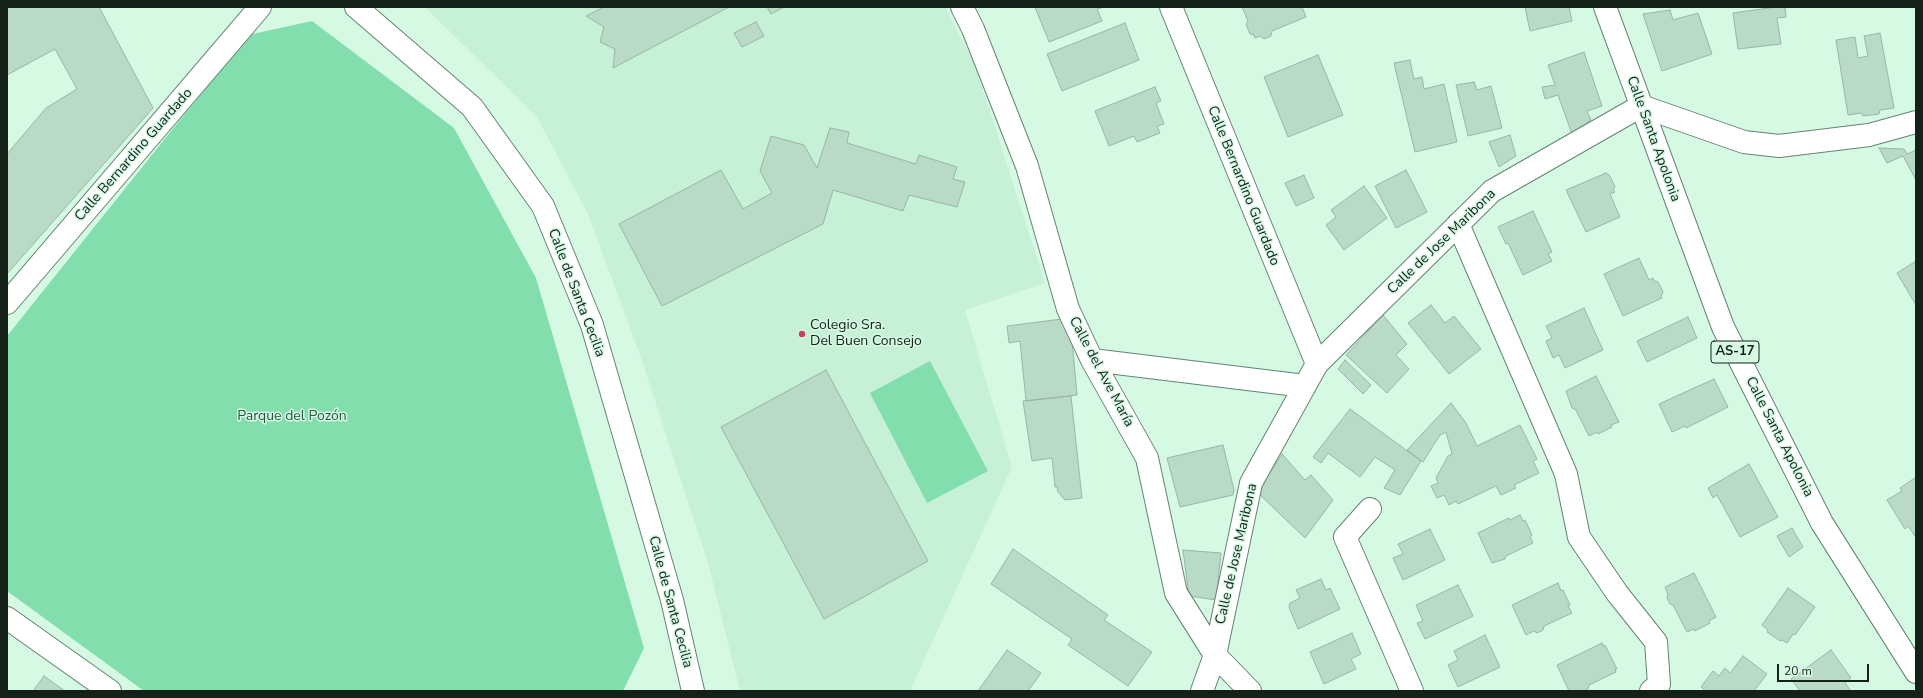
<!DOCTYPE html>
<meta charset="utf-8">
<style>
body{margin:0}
#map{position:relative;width:1923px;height:698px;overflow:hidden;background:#d6f9e4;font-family:"Nunito Sans",sans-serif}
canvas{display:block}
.frame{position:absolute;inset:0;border:8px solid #142119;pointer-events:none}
.scale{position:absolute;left:1777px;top:664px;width:92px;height:18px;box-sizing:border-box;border:2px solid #142119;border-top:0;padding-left:5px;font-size:12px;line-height:14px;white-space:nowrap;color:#142119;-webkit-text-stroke:3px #d6f9e4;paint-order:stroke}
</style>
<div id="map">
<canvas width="1923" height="698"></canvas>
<div class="frame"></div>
<div class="scale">20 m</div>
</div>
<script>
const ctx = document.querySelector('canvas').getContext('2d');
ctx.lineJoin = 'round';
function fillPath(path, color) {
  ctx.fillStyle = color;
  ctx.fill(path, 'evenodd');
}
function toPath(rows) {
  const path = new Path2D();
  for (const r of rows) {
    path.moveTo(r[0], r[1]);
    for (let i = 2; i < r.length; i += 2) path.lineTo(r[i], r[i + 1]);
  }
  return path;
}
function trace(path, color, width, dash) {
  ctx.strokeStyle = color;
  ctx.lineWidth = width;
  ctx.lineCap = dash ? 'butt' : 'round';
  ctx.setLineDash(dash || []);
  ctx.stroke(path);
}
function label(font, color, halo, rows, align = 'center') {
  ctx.font = font + ' "Nunito Sans",sans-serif';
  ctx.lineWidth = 3;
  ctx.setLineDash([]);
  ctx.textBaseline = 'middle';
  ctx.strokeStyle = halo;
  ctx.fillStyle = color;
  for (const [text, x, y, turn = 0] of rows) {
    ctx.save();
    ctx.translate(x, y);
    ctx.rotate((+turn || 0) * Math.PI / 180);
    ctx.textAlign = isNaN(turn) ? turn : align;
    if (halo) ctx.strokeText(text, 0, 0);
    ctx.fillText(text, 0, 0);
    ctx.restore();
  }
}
fillPath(toPath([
 [425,7,945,7,975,65,1045,283,965,310,1012,467,910,691,740,691,708,563,641,358,588,214,537,117]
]), '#c6f1d7');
fillPath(toPath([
 [312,21,454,128,536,278,644,648,623,691,144,691,7,591,7,336,248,35],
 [930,361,988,471,927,503,870,393]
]), '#82deac');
const building = toPath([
 [7,7,99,7,153,108,7,274,7,154,46,108,77,89,55,49,7,75,7,7],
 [604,7,729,7,613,68,615,49,600,42,604,27,586,16,604,7],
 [767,7,784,7,771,14,767,7],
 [1035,7,1104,7,1097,9,1102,21,1049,42,1035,7],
 [1242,7,1302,7,1306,17,1272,31,1271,36,1264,39,1260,36,1255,38,1254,35,1250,34,1246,24,1248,21,1242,7],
 [1525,7,1569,7,1572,21,1530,31,1525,7],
 [1776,7,1785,7,1786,17,1777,18,1781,44,1738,49,1733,13,1776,7],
 [1670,10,1673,20,1698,13,1712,54,1662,71,1643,14,1670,10],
 [756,22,764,36,742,47,734,33,756,22],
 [1125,23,1139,60,1062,91,1047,54,1125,23],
 [1880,33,1894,108,1880,110,1879,114,1863,116,1861,113,1848,115,1836,40,1855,37,1858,58,1868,56,1864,36,1880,33],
 [1584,52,1602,106,1587,111,1591,120,1572,134,1558,95,1545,99,1542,87,1555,85,1548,65,1584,52],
 [1318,55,1343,115,1288,137,1264,77,1318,55],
 [1410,60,1414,79,1422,77,1424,89,1444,84,1457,142,1415,152,1394,63,1410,60],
 [1474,82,1477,90,1491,86,1502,128,1468,136,1456,85,1474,82],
 [1155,87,1161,101,1156,103,1164,124,1157,126,1160,133,1137,142,1134,136,1109,146,1095,111,1155,87],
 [830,128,849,132,847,143,916,164,919,155,957,167,953,179,965,182,957,207,909,195,903,211,833,190,823,224,662,306,619,224,721,170,743,209,772,193,760,171,771,136,804,145,817,168,830,128],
 [1510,135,1516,156,1499,167,1489,142,1510,135],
 [1879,148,1904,149,1907,154,1916,150,1916,180,1903,156,1887,163,1879,148],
 [1406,170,1427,212,1396,228,1375,186,1406,170],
 [1606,173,1610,176,1615,187,1613,190,1615,192,1610,194,1620,217,1586,232,1566,190,1606,173],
 [1304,175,1314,198,1296,206,1285,183,1304,175],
 [1364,186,1387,218,1344,250,1326,225,1336,217,1331,210,1364,186],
 [1533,211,1552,252,1548,254,1552,261,1523,275,1508,243,1506,244,1498,227,1533,211],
 [1639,258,1649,280,1653,278,1654,281,1658,282,1663,292,1661,296,1662,298,1623,316,1604,274,1639,258],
 [1916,261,1916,305,1897,273,1916,261],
 [1431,305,1445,323,1454,316,1481,349,1449,374,1408,323,1431,305],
 [1584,308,1603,350,1565,368,1559,355,1553,358,1546,341,1552,338,1546,326,1584,308],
 [1383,315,1407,344,1396,355,1409,369,1387,393,1346,355,1383,315],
 [1688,317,1697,338,1647,362,1637,341,1688,317],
 [1070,318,1077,395,1026,401,1020,341,1009,343,1007,326,1070,318],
 [1345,360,1371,385,1363,394,1338,369,1345,360],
 [826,370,928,561,824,619,721,427,826,370],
 [1596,376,1619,422,1611,425,1612,427,1598,434,1597,432,1589,436,1576,410,1572,408,1566,391,1596,376],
 [1714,379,1728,407,1686,428,1685,426,1672,432,1659,404,1714,379],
 [1071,396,1082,498,1065,500,1058,492,1057,487,1055,487,1052,458,1032,461,1023,401,1071,396],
 [1451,403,1466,423,1477,446,1520,425,1537,459,1533,461,1539,473,1514,485,1516,488,1501,495,1496,486,1458,504,1456,501,1449,505,1444,495,1437,498,1431,486,1438,483,1436,478,1448,456,1452,454,1446,432,1440,435,1423,462,1407,450,1451,403],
 [1350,409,1421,461,1400,495,1384,488,1395,470,1375,457,1360,477,1328,453,1321,463,1313,457,1350,409],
 [1223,445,1234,490,1233,495,1180,507,1167,458,1223,445],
 [1282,454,1305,480,1311,475,1333,500,1305,538,1257,492,1282,454],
 [1749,464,1778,517,1740,537,1717,495,1713,498,1708,488,1749,464],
 [1916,477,1916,535,1915,536,1908,526,1905,529,1887,500,1902,491,1900,488,1916,477],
 [1520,515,1523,521,1525,520,1532,535,1530,536,1533,543,1506,556,1505,559,1492,563,1478,533,1509,518,1510,520,1520,515],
 [1792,528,1803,547,1789,557,1777,536,1792,528],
 [1430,529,1445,560,1403,580,1393,558,1403,554,1398,544,1430,529],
 [1013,549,1108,615,1104,620,1152,652,1128,686,1068,645,1072,639,991,584,1013,549],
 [1183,550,1221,553,1216,600,1189,596,1183,550],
 [1694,573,1716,617,1709,621,1710,623,1695,631,1694,629,1687,632,1673,605,1670,604,1667,598,1668,595,1665,587,1694,573],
 [1321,579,1326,590,1330,588,1340,609,1298,629,1289,607,1290,603,1300,598,1296,590,1321,579],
 [1558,583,1561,591,1563,590,1570,605,1568,606,1572,613,1544,626,1543,630,1537,633,1534,631,1526,635,1512,605,1558,583],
 [1458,585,1473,616,1425,639,1417,623,1423,621,1416,605,1458,585],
 [1788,588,1815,607,1795,635,1793,634,1787,643,1782,640,1780,641,1767,632,1768,630,1762,625,1788,588],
 [1352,633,1361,654,1351,659,1356,669,1324,684,1310,652,1352,633],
 [1485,635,1500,667,1458,687,1448,665,1458,660,1454,651,1485,635],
 [1602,643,1603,646,1605,645,1617,669,1615,669,1616,672,1589,685,1588,689,1584,691,1569,691,1557,665,1602,643],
 [1007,650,1041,673,1028,691,978,691,1007,650],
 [1831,650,1851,678,1845,683,1851,691,1800,691,1791,679,1831,650],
 [1743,656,1767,674,1754,691,1706,691,1701,687,1713,671,1719,676,1725,668,1730,673,1743,656],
 [44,676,65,691,33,691,44,676]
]);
fillPath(building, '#b8dac6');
trace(building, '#96b7a3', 1);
const minor = toPath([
 [356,7,472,107,543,206,592,325,672,600,693,691],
 [962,7,973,29,1027,166,1068,309,1092,360,1147,458,1176,593,1215,655,1215,662],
 [1171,7,1317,364],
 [1458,224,1566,474,1579,537,1617,593,1656,642,1659,684,1651,691],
 [7,303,260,7],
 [1092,360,1305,386],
 [1370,509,1345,537,1412,691],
 [7,618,110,691],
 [1215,655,1250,691],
 [1202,691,1215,655,1251,483,1317,364,1492,191,1641,106,1744,142,1779,146,1869,135,1916,122]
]);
const major = toPath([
 [1605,7,1723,327,1822,523,1916,672]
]);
trace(minor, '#648472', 24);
trace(major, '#648472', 24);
trace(minor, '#fff', 22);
trace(major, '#fff', 22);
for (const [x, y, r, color] of [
 [802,334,4,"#ce3f65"]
]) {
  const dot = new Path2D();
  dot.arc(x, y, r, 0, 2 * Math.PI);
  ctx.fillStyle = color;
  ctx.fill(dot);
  trace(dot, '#d6f9e4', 1.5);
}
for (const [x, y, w] of [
 [1735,352,48]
]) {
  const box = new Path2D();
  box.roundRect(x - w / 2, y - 11, w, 22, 3);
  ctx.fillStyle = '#d6f9e4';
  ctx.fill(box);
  trace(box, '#142119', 1);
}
label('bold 13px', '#142119', null, [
 ["AS-17",1735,352]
]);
label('14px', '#142119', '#d6f9e4', [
 ["Calle Santa Apolonia",1653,139,70],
 ["Calle Bernardino Guardado",134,155,-49],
 ["Calle Bernardino Guardado",1243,186,68],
 ["Calle de Jose Maribona",1442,242,-44],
 ["Calle de Santa Cecilia",576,293,69],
 ["Calle del Ave María",1101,372,62],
 ["Calle Santa Apolonia",1779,437,63],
 ["Calle de Jose Maribona",1237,554,-77],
 ["Calle de Santa Cecilia",670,602,75]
]);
label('14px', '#142119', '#d6f9e4', [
 ["Colegio Sra.",810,326],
 ["Del Buen Consejo",810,342]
], 'left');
label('14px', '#27543d', '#d6f9e4', [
 ["Parque del Pozón",292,417]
]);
</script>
